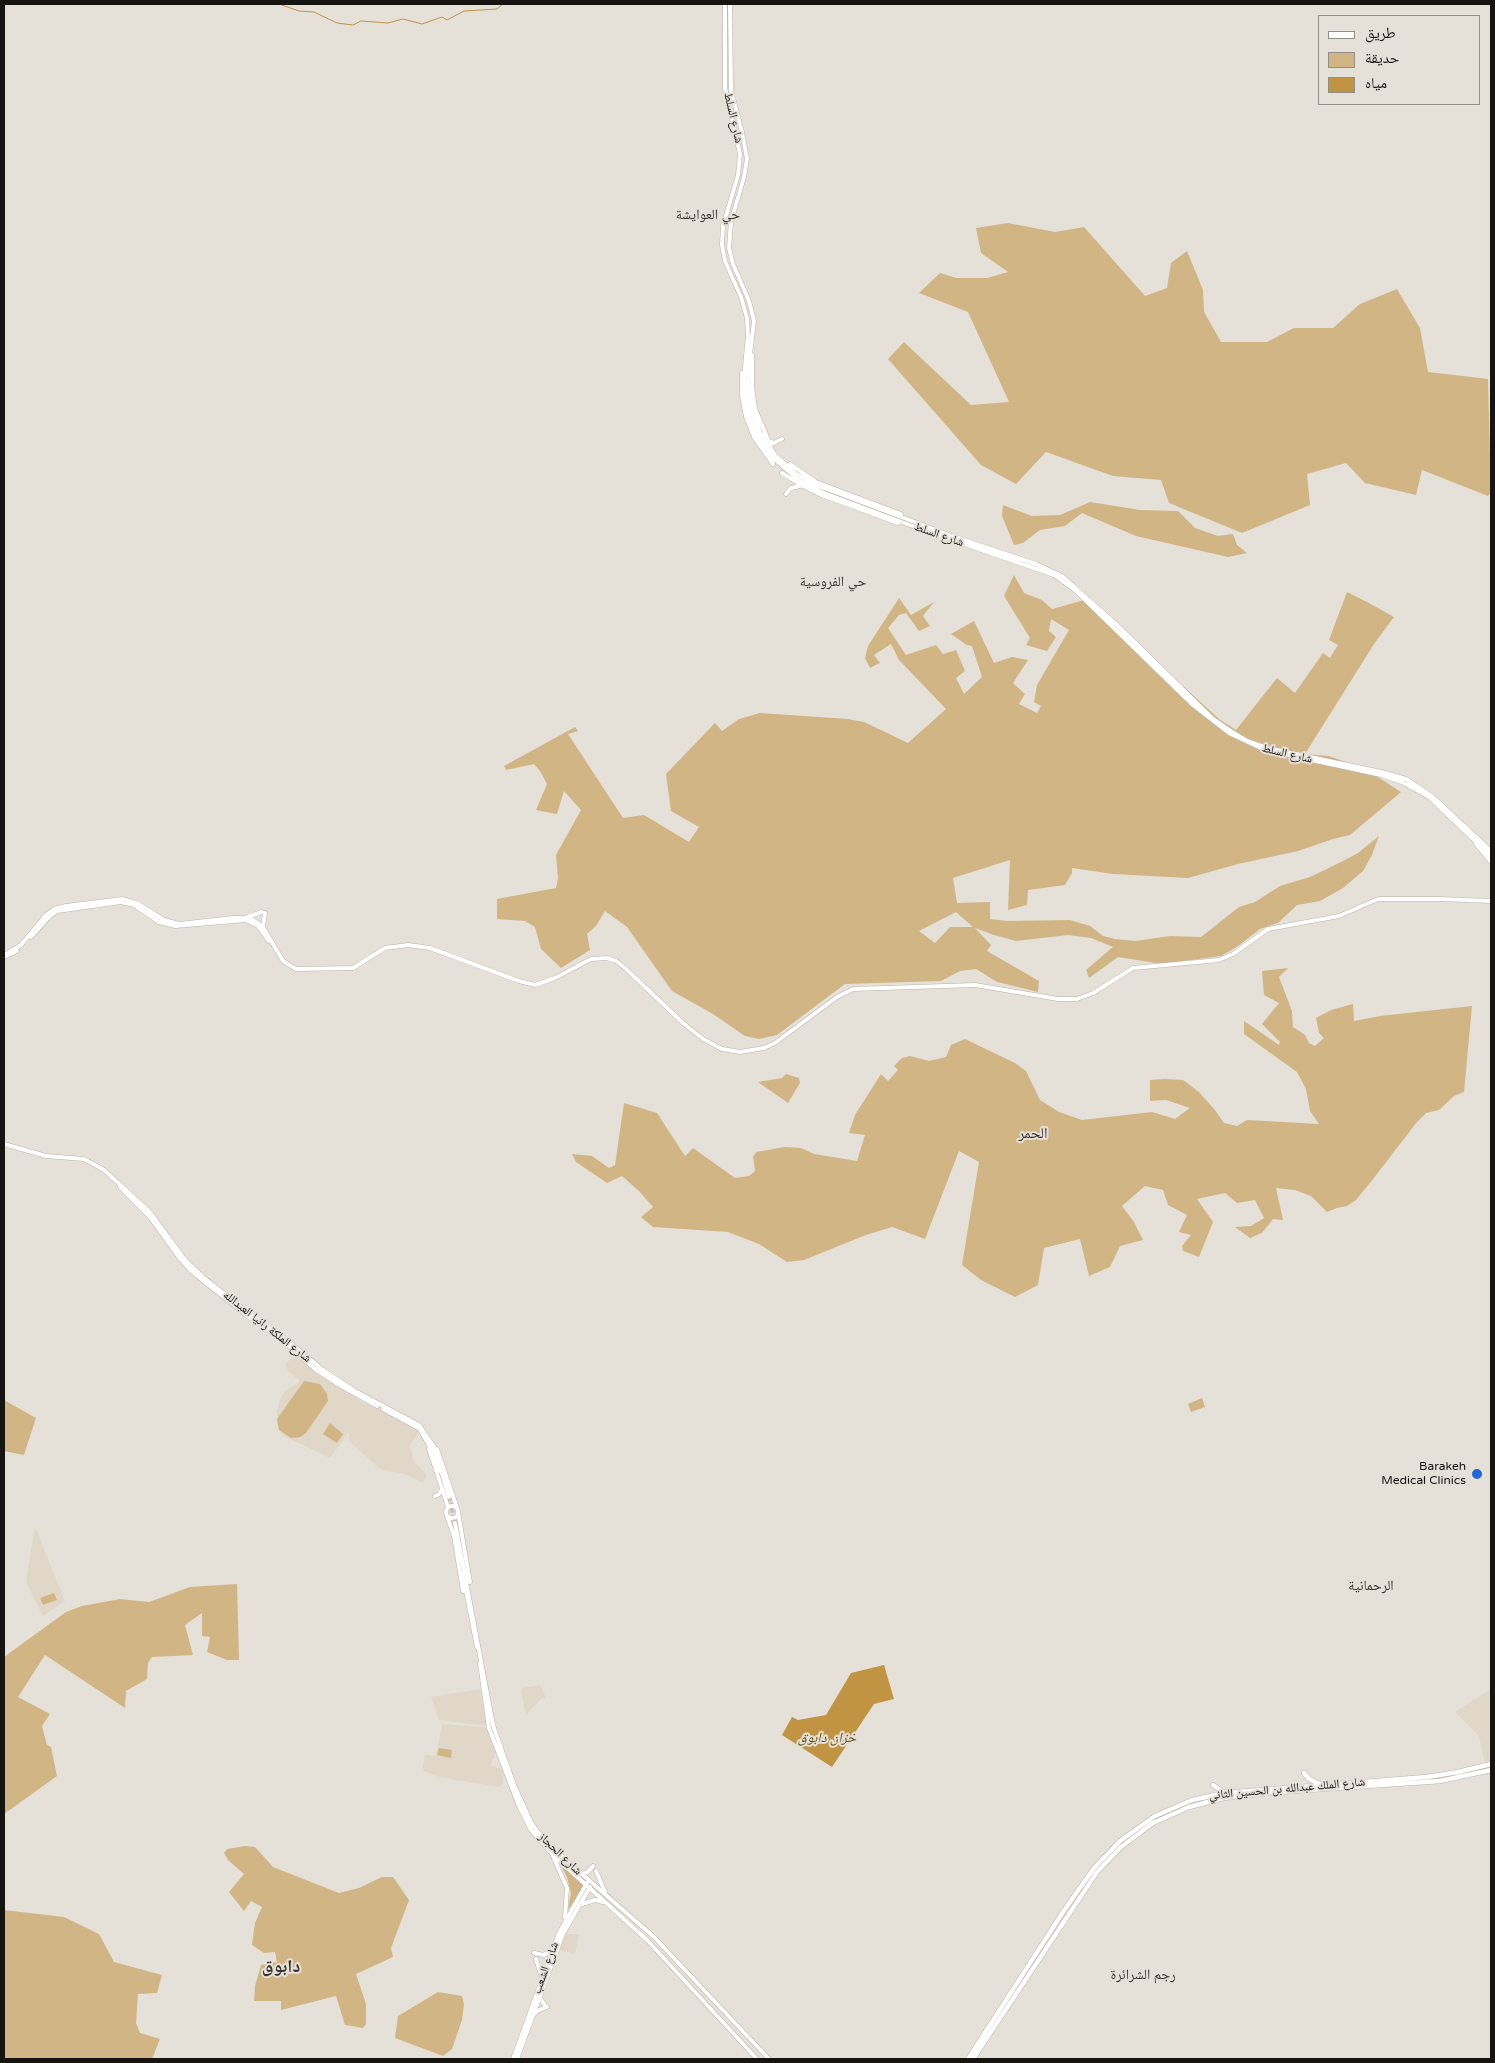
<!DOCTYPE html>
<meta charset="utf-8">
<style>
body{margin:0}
#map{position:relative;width:1495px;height:2063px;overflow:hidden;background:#e5e0d8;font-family:"Varela Round","Noto Naskh Arabic",sans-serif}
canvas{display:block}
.frame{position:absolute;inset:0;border:5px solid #151411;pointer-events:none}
.legend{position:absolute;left:1318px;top:15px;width:162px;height:90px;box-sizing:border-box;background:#e5e0d8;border:1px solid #928e88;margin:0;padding:6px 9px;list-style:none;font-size:15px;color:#151411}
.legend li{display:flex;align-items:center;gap:10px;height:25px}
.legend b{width:25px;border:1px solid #928e88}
</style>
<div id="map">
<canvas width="1495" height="2063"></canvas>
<div class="frame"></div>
<ul class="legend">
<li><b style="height:6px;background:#fff"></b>طريق</li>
<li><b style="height:14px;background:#d2b585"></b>حديقة</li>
<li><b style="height:14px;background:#c19443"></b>مياه</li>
</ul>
</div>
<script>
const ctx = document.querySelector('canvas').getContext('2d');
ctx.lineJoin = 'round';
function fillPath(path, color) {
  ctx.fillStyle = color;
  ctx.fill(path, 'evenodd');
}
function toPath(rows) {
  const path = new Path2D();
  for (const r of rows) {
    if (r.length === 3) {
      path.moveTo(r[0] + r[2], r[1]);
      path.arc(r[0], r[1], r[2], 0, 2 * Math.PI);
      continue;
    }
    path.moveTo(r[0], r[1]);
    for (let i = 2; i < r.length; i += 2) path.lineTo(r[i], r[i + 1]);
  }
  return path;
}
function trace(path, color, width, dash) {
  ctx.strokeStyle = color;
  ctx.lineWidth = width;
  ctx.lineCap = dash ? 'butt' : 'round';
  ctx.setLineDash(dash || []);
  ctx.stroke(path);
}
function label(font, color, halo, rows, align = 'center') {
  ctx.font = font + ' "Varela Round","Noto Naskh Arabic",sans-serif';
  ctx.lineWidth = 4;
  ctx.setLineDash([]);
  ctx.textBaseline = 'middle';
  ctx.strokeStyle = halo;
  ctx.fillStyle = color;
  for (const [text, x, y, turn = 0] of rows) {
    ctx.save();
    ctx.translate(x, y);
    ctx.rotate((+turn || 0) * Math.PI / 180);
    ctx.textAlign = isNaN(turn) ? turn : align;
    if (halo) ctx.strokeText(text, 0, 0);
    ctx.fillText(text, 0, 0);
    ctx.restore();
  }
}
fillPath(toPath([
 [297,1357,366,1405,368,1402,417,1427,420,1430,410,1446,414,1463,419,1466,427,1476,422,1483,407,1475,380,1469,349,1441,349,1433,346,1433,347,1434,330,1458,282,1435,277,1424,277,1412,280,1399,284,1392,300,1381,288,1371,286,1366,286,1362],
 [35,1527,65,1601,43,1616,26,1582],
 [540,1685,546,1698,541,1699,526,1715,521,1691,523,1688],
 [480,1689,487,1726,439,1720,431,1697],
 [1491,1689,1491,1760,1485,1763,1479,1736,1455,1712],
 [442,1724,489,1728,496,1752,490,1766,503,1769,503,1783,499,1787,440,1777,424,1771,423,1767,425,1755,436,1756],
 [566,1934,579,1934,575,1954,559,1950]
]), '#e0d7c8');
fillPath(toPath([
 [1008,223,1055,232,1084,227,1145,296,1167,288,1171,263,1187,251,1203,290,1204,312,1221,342,1267,342,1294,328,1333,328,1360,304,1397,289,1420,328,1428,372,1488,379,1491,492,1488,496,1422,470,1416,495,1365,483,1346,463,1307,474,1310,505,1242,533,1169,503,1161,480,1113,476,1046,452,1016,484,981,465,888,359,904,342,971,405,1009,402,968,312,919,293,940,273,956,278,987,278,1008,272,981,253,976,228],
 [1090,502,1140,510,1178,511,1195,528,1218,536,1233,534,1237,545,1247,553,1228,557,1136,536,1082,513,1065,526,1040,530,1023,543,1014,545,1002,516,1003,505,1032,516,1060,515],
 [1014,575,1024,593,1042,600,1052,609,1088,599,1219,719,1236,730,1277,678,1295,693,1323,653,1330,658,1338,645,1329,640,1347,592,1369,603,1394,617,1374,644,1305,754,1329,756,1367,770,1401,792,1350,835,1333,839,1298,851,1238,864,1188,878,1113,874,1072,868,1072,873,1065,885,1028,890,1027,905,1008,910,1010,860,953,878,957,903,990,902,990,919,1007,921,1070,920,1090,926,1103,936,1115,939,1135,941,1170,936,1201,937,1239,907,1255,902,1280,886,1310,877,1339,863,1358,853,1379,836,1372,855,1363,871,1343,888,1320,901,1297,905,1278,923,1260,929,1238,946,1221,956,1162,964,1118,957,1089,978,1086,970,1113,947,1091,938,1068,935,1016,941,994,935,975,928,991,945,987,951,1039,981,1038,992,997,982,976,969,960,971,941,981,845,984,777,1035,759,1039,745,1036,713,1014,672,991,627,927,605,911,596,926,587,934,590,950,561,968,541,949,535,927,525,921,497,919,497,899,556,888,558,878,556,855,581,810,564,791,557,814,536,810,547,784,540,771,534,764,506,770,504,766,575,727,578,731,568,734,623,818,644,815,689,842,699,827,671,811,666,774,715,723,722,731,739,719,760,713,848,719,864,722,908,743,946,709,899,660,891,644,874,655,880,663,870,668,865,658,868,646,899,598,911,615,934,602,923,616,930,626,919,631,906,613,899,615,888,628,906,655,936,645,943,654,956,650,965,671,956,678,964,694,982,677,972,646,967,645,951,634,974,621,994,663,1012,657,1028,660,1013,683,1025,694,1019,704,1037,713,1041,706,1034,702,1037,685,1069,630,1051,619,1049,631,1056,637,1047,651,1026,645,1030,638,1004,596],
 [956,912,973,927,950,927,935,943,919,931],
 [1288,968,1279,977,1292,1011,1293,1027,1305,1035,1309,1043,1315,1046,1324,1038,1319,1033,1316,1018,1331,1010,1353,1004,1354,1021,1380,1016,1472,1006,1464,1092,1454,1096,1439,1110,1426,1113,1417,1122,1373,1179,1356,1200,1347,1206,1337,1208,1327,1212,1311,1196,1295,1190,1276,1188,1283,1220,1273,1219,1262,1233,1250,1238,1235,1227,1251,1226,1264,1218,1255,1200,1237,1203,1225,1193,1197,1199,1213,1222,1199,1257,1183,1251,1182,1246,1191,1235,1179,1232,1187,1215,1168,1205,1163,1190,1145,1186,1122,1206,1134,1222,1143,1240,1120,1246,1110,1267,1089,1276,1080,1239,1044,1248,1038,1285,1015,1297,981,1280,962,1265,979,1162,959,1151,925,1239,892,1227,866,1235,804,1260,787,1262,759,1244,728,1232,653,1227,641,1217,653,1207,639,1191,622,1176,607,1183,576,1162,572,1154,592,1156,609,1168,615,1165,624,1103,657,1113,685,1156,693,1148,735,1178,749,1176,755,1171,753,1157,756,1152,785,1147,801,1148,814,1154,857,1161,865,1135,849,1133,855,1115,881,1074,888,1081,898,1070,894,1066,902,1058,910,1056,929,1061,946,1057,951,1045,965,1039,1015,1063,1026,1071,1040,1100,1059,1112,1082,1120,1152,1112,1175,1119,1190,1108,1166,1100,1150,1101,1150,1080,1165,1079,1183,1080,1199,1092,1215,1110,1224,1123,1237,1126,1247,1120,1319,1124,1310,1111,1306,1089,1297,1072,1244,1034,1244,1021,1279,1045,1280,1042,1262,1024,1279,1003,1264,995,1262,971],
 [786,1074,799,1078,800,1083,788,1103,758,1082,782,1078],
 [304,1381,320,1384,327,1394,328,1401,306,1433,300,1437,291,1438,279,1430,277,1419],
 [1202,1398,1205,1407,1191,1412,1188,1404],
 [4,1400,36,1418,24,1455,4,1451],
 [330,1423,343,1434,337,1443,323,1434],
 [237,1584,239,1660,227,1660,207,1652,210,1637,202,1636,202,1613,185,1625,193,1655,152,1657,148,1663,147,1679,126,1691,125,1708,45,1655,18,1697,50,1714,42,1726,47,1745,51,1747,57,1776,4,1814,4,1657,66,1612,82,1606,120,1599,149,1602,190,1587],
 [54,1593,57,1600,43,1605,40,1598],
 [439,1748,452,1750,451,1758,437,1755],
 [245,1846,255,1847,273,1867,339,1893,359,1888,382,1877,393,1877,409,1900,391,1948,393,1957,356,1974,366,2004,366,2024,363,2028,345,2025,336,1996,281,2010,281,2001,254,2001,255,1986,261,1965,277,1962,275,1952,264,1953,252,1945,255,1923,262,1907,251,1901,244,1911,229,1892,244,1874,228,1860,224,1853,227,1849],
 [558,1860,584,1885,568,1910,571,1893,567,1877],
 [4,1910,64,1917,99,1934,114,1962,162,1975,157,1993,138,1994,136,2023,140,2033,160,2039,152,2059,4,2059],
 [438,1992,462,1996,464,2004,462,2020,452,2049,443,2056,395,2038,398,2016]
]), '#d2b585');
fillPath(toPath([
 [884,1665,894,1699,874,1704,832,1767,782,1735,792,1717,798,1720,826,1715,851,1673]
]), '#c19443');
trace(toPath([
 [279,4,299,11,314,12,337,23,353,25,361,21,388,23,403,19,422,24,442,17,447,20,464,11,497,9,503,4]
]), '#c19443', 1);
trace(toPath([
 [449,1497,455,1523]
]), '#c6c1ba', 4, [4, 2]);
const major = toPath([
 [725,4,725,88,740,154,738,175,723,226,722,245,725,261,741,297,747,318,748,336,744,376,747,407,756,433,773,458,800,481,824,493,915,527,1054,575,1076,591,1193,705,1229,733,1265,750,1381,775,1402,782,1429,797,1491,856],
 [730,4,731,90,742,132,747,159,744,177,731,222,729,248,733,264,749,301,754,321,748,372,750,403,760,432,775,455,796,474,816,485,952,536,1036,564,1062,576,1116,624,1213,719,1229,730,1247,741,1267,748,1386,773,1406,779,1433,797,1491,851],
 [752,355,752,386,755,409,771,446],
 [742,373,742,396,746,417,754,437,773,464],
 [768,441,774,443,782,439],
 [790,464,816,482,901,514],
 [782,473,801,485,819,494,898,523],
 [786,494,791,488,800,486],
 [1476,844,1491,862],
 [247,917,262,912],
 [263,927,265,913],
 [31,937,49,917,57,911,121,902,134,905,159,922,175,926,246,920,258,926,269,941],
 [4,955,21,945,46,915,54,909,66,906,122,899,137,903,164,920,179,924,233,918,250,918,263,927,283,961,296,969,353,968,385,948,408,945,430,948,519,981,535,985,555,978,591,959,607,958,616,961,624,967,683,1023,703,1039,722,1049,740,1052,764,1048,775,1043,837,997,853,989,975,985,1058,999,1077,999,1093,993,1133,968,1219,960,1233,954,1268,929,1339,916,1378,899,1439,899,1491,901],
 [4,957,17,951],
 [4,1144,46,1156,84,1159,104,1170,149,1211,186,1261,203,1277,246,1311,288,1341,323,1370,355,1391,419,1425,434,1447,449,1497],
 [120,1187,150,1217,181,1260,191,1271,246,1315,282,1340,315,1369,341,1386,377,1406],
 [383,1409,420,1429,432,1451,439,1471],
 [429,1449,448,1507],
 [437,1449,457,1508],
 [435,1496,439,1494,442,1489],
 [452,1512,6],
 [458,1512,470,1582],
 [447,1516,454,1536,463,1591],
 [455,1523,493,1725,514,1785,532,1824,540,1835,567,1861,654,1937,769,2059],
 [463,1575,477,1647],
 [480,1663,489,1728,519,1806,531,1830,552,1854,647,1940,757,2059],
 [553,1856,567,1888,565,1918],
 [596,1871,605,1892],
 [581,1874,588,1872,593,1866],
 [579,1905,595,1900,603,1902],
 [534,1953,544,1955,551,1950],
 [536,1959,541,1975],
 [539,1996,546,2007],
 [533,2015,539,2010,547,2007],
 [513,2059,559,1933,587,1883],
 [517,2059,563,1934,590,1887]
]);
const highway = toPath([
 [1304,1773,1309,1779,1320,1784],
 [1213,1785,1223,1792],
 [968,2059,1063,1912,1094,1868,1120,1841,1155,1816,1192,1800,1225,1793,1427,1777,1458,1772,1491,1764],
 [973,2059,1097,1872,1121,1847,1153,1823,1189,1807,1223,1798,1278,1792,1440,1781,1491,1770]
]);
trace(major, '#b8b4ac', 5);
trace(highway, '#b8b4ac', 5.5);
trace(major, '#fff', 4);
trace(highway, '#fff', 4.5);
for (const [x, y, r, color] of [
 [1477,1474,6,"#2367d3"]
]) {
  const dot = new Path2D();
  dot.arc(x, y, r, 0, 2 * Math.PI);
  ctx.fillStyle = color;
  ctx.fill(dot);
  trace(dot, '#e5e0d8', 2);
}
label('12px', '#151411', '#e5e0d8', [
 ["شارع السلط",733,118,77],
 ["شارع السلط",939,535,19],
 ["شارع السلط",1287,754,13],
 ["شارع الملكة رانيا العبدالله",267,1327,38],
 ["شارع الملك عبدالله بن الحسين الثاني",1287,1789,-5],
 ["شارع الحجاز",560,1854,44],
 ["شارع الشعب",546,1968,-70]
]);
label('12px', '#151411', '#e5e0d8', [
 ["Barakeh",1466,1467],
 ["Medical Clinics",1466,1481]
], 'right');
label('14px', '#38342e', '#e5e0d8', [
 ["حي العوايشة",708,215],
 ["حي الفروسية",833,582],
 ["الرحمانية",1371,1586],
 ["رجم الشرائرة",1143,1975]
]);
label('italic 14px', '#6a4c0c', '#e5e0d8', [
 ["خزان دابوق",827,1738]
]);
label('15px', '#38342e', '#e5e0d8', [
 ["الحمر",1033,1134]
]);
label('bold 18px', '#38342e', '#e5e0d8', [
 ["دابوق",281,1967]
]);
</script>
